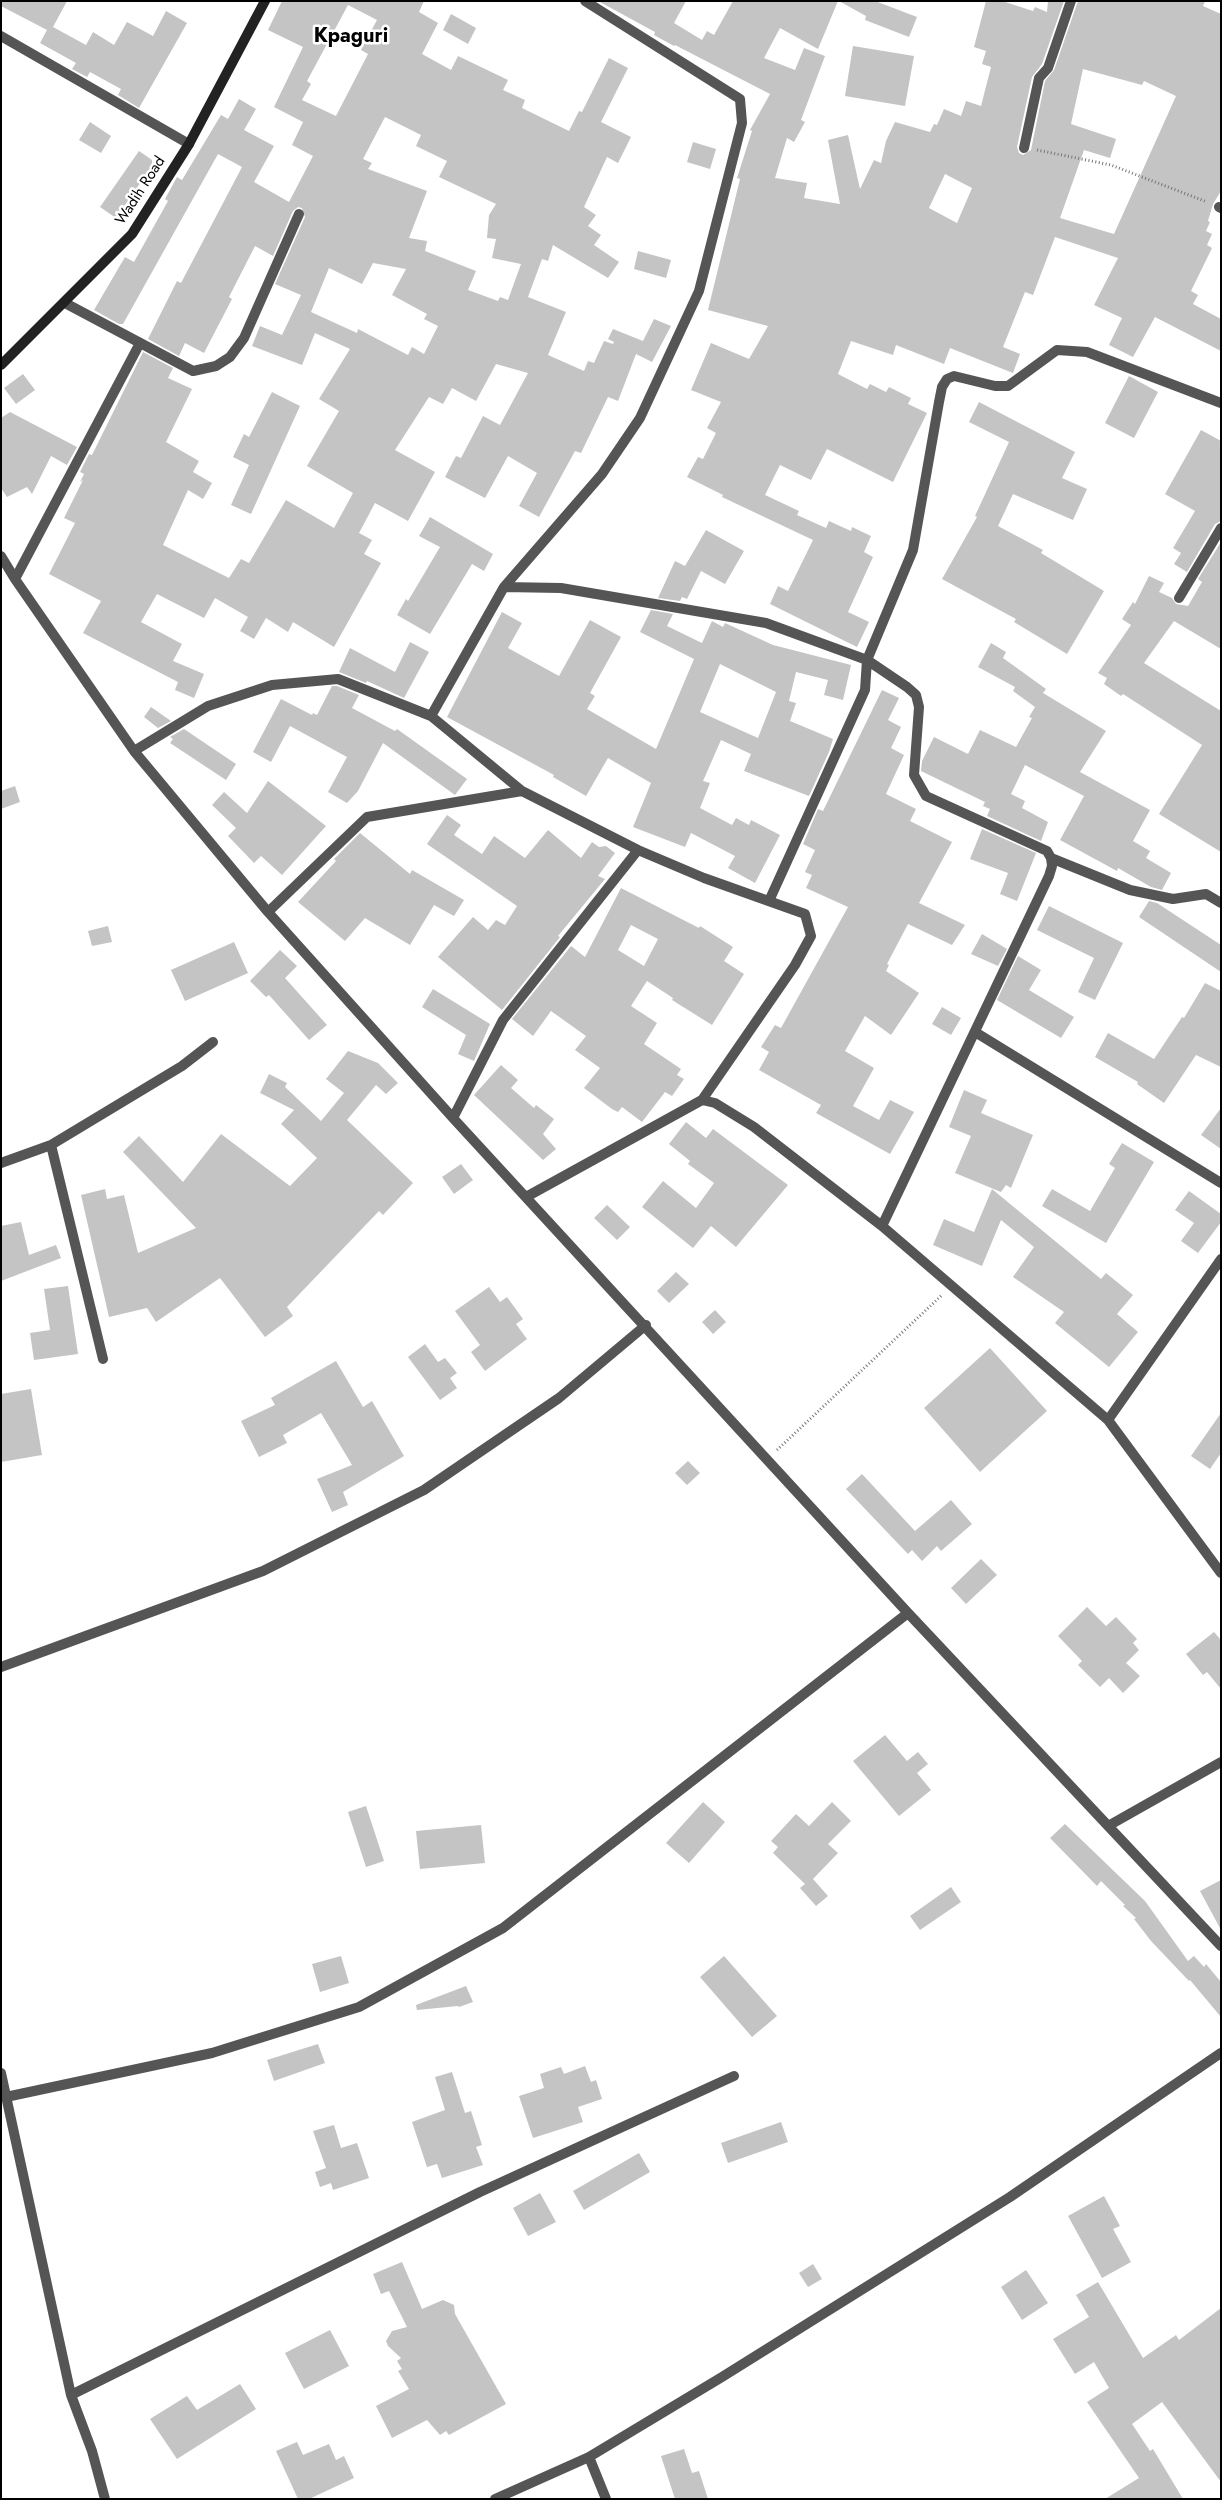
<!DOCTYPE html>
<style>
body{margin:0}
#map{position:relative;width:1222px;height:2500px;overflow:hidden;background:#fff;font-family:Jost,sans-serif}
canvas{display:block}
.frame{position:absolute;inset:0;border:2px solid #000;pointer-events:none}
</style>
<div id="map">
<canvas width="1222" height="2500"></canvas>
<div class="frame"></div>
</div>
<script>
const ctx = document.querySelector('canvas').getContext('2d');
ctx.lineJoin = 'round';
function fillPath(path, color) {
  ctx.fillStyle = color;
  ctx.fill(path, 'evenodd');
}
function toPath(rows) {
  const path = new Path2D();
  for (const r of rows) {
    path.moveTo(r[0], r[1]);
    for (let i = 2; i < r.length; i += 2) path.lineTo(r[i], r[i + 1]);
  }
  return path;
}
function trace(path, color, width, dash) {
  ctx.strokeStyle = color;
  ctx.lineWidth = width;
  ctx.lineCap = dash ? 'butt' : 'round';
  ctx.setLineDash(dash || []);
  ctx.stroke(path);
}
function label(font, color, halo, rows, align = 'center') {
  ctx.font = font + ' Jost,sans-serif';
  ctx.lineWidth = 5;
  ctx.setLineDash([]);
  ctx.textBaseline = 'middle';
  ctx.strokeStyle = halo;
  ctx.fillStyle = color;
  for (const [text, x, y, turn = 0] of rows) {
    ctx.save();
    ctx.translate(x, y);
    ctx.rotate((+turn || 0) * Math.PI / 180);
    ctx.textAlign = isNaN(turn) ? turn : align;
    if (halo) ctx.strokeText(text, 0, 0);
    ctx.fillText(text, 0, 0);
    ctx.restore();
  }
}
fillPath(toPath([
 [1,1,67,1,53,27,86,45,93,32,114,45,127,22,153,36,166,11,187,23,139,108,118,95,121,89,90,72,87,77,72,69,76,63,40,43,47,30,1,6],
 [282,1,424,1,419,12,438,23,422,54,451,70,458,56,508,80,503,90,525,100,522,108,569,131,579,111,582,112,609,58,628,68,601,122,631,137,618,163,607,157,584,207,596,215,588,226,601,235,594,245,619,262,608,278,553,245,548,261,542,259,528,297,566,312,548,355,584,371,588,361,594,363,604,341,613,344,614,342,608,339,613,329,643,341,654,319,671,326,652,362,636,354,618,401,608,397,581,453,575,451,539,517,519,506,537,473,508,456,485,498,445,477,456,456,461,458,483,416,500,425,528,373,496,364,476,401,452,388,443,404,429,397,395,450,435,472,408,521,375,503,359,533,372,540,364,554,381,563,334,647,293,622,288,632,266,618,254,639,240,631,248,617,215,598,204,618,157,594,141,622,182,644,173,661,204,674,194,698,175,690,178,682,83,633,101,601,49,574,75,523,64,518,83,480,80,482,84,474,80,472,89,454,92,455,143,352,173,368,168,378,192,389,166,442,199,461,193,472,212,483,203,499,188,490,163,545,229,578,241,559,249,563,286,500,334,528,353,493,307,466,339,411,319,399,350,349,315,333,302,365,252,346,260,326,282,335,301,295,275,284,305,217,302,208,298,207,293,211,273,256,255,246,229,297,232,299,204,353,185,343,179,356,148,339,177,281,181,283,242,167,218,154,123,324,119,324,94,310,125,257,134,262,168,201,165,199,177,177,182,180,221,115,228,119,239,99,256,109,244,130,274,146,254,182,289,202,313,156,292,145,303,122,274,107,303,47,268,30],
 [348,5,377,20,361,50,368,54,336,116,302,100,311,84,307,81],
 [385,117,421,135,416,146,447,161,439,177,496,204,489,215,487,238,496,239,492,258,521,264,508,300,500,297,498,301,468,290,476,271,425,251,427,241,409,238,427,191,368,169,372,163,363,159],
 [373,263,406,269,392,295,427,314,424,319,438,326,424,354,412,347,408,355,358,329,357,333,311,312,329,268,362,284],
 [598,1,686,1,674,23,702,40,707,31,714,35,733,1,838,1,818,49,780,28,764,58,795,70,804,48,825,56,801,120,805,122,794,142,787,138,775,178,807,183,804,198,840,204,828,140,848,135,860,189,874,160,881,163,886,141,895,122,930,132,934,124,937,125,944,109,961,116,966,101,981,106,991,67,982,64,986,51,974,47,986,1,1002,1,1033,11,1035,7,1047,12,1048,1,1064,1,1042,64,1032,77,1017,147,1019,153,1023,155,1031,150,1045,81,1054,70,1078,1,1205,1,1203,6,1221,14,1221,191,1213,204,1208,221,1210,222,1206,231,1212,234,1207,245,1212,248,1191,291,1198,295,1193,304,1221,319,1221,351,1155,317,1133,357,1109,345,1122,318,1094,305,1118,258,1055,237,1033,295,1025,292,1003,347,1020,354,1013,373,950,348,944,364,896,345,893,355,851,341,838,374,867,389,870,384,886,392,889,387,911,398,908,404,927,413,893,482,827,449,811,480,780,465,765,495,799,511,797,515,826,528,829,521,851,531,852,527,871,536,864,552,873,557,848,612,869,622,857,647,770,604,778,586,788,591,813,540,722,497,723,495,687,477,698,457,703,459,716,433,707,428,721,402,691,390,711,343,749,359,768,326,708,310,740,179,737,178,752,131,750,130,770,94,675,45,674,46,654,35,655,32],
 [1083,69,1142,85,1144,81,1176,96,1114,234,1060,218,1084,150,1110,158,1116,139,1071,124],
 [945,174,972,188,957,223,929,208],
 [839,1,875,1,917,17,909,37,865,20,866,16],
 [451,14,476,28,468,44,443,30],
 [853,46,914,56,905,106,845,96],
 [90,122,111,136,101,153,79,140],
 [693,142,716,149,710,169,687,162],
 [139,151,152,160,152,166,116,218,100,207],
 [638,251,671,260,666,278,634,269],
 [23,374,35,390,16,404,4,388],
 [1129,376,1158,392,1134,438,1105,423],
 [272,392,300,406,251,514,231,505,249,465,233,457,244,434,249,437],
 [979,402,1075,452,1062,478,1087,489,1073,520,1013,494,998,526,1043,550,1041,553,1104,591,1067,654,1014,622,1016,619,942,579,977,517,975,516,1009,442,969,422],
 [10,412,77,447,67,465,51,456,32,494,27,487,7,497,1,488,1,418],
 [1201,430,1221,441,1221,521,1215,524,1187,572,1174,564,1181,553,1173,548,1195,511,1165,494],
 [430,517,493,554,484,571,472,564,430,634,397,615,406,599,408,601,440,547,419,536],
 [706,530,744,551,725,584,701,571,687,599,682,597,680,601,658,598,675,561,685,566],
 [1221,542,1221,649,1174,621,1144,663,1221,711,1221,852,1159,814,1202,745,1123,694,1121,696,1104,684,1107,678,1098,673,1131,625,1122,619,1133,602,1135,604,1149,576,1164,583,1159,592,1172,598,1176,604,1188,606,1202,582,1198,579],
 [651,610,673,614,667,626,702,643,712,621,723,627,725,623,773,645,851,665,843,700,824,695,828,680,796,672,789,701,796,703,790,721,833,739,829,752,809,796,744,771,751,754,721,740,703,781,710,783,700,808,732,825,736,818,749,825,751,820,780,835,755,883,728,868,735,856,691,833,685,847,633,827,651,783,608,758,586,796,553,777,554,775,447,717,502,612,522,623,508,648,559,676,590,620,621,637,590,693,595,696,587,709,656,749,694,659,640,632],
 [720,664,776,692,758,738,700,712],
 [410,642,429,652,404,698,367,681,366,683,339,672,350,648,395,672],
 [991,643,1006,652,1003,658,1046,689,1043,693,1106,731,1080,772,1150,810,1133,841,1150,851,1146,858,1171,873,1162,890,1151,887,1118,868,1117,871,1060,840,1084,796,1025,765,1011,794,1025,801,1022,808,1048,822,1041,841,987,816,990,809,983,806,985,802,921,771,922,761,934,737,968,754,980,730,1016,747,1032,718,1029,717,1035,707,1013,691,1015,687,978,667],
 [332,686,337,686,359,695,352,708,395,731,397,729,467,779,455,795,383,743,358,791,347,803,328,792,347,757,290,726,271,762,253,752,281,699,312,715,313,713,317,715],
 [882,690,899,698,888,720,901,727,891,748,904,755,886,794,916,809,910,821,952,842,919,903,965,925,952,945,908,924,887,964,889,965,886,971,919,993,891,1035,865,1016,845,1051,874,1068,853,1106,879,1120,890,1100,914,1112,890,1154,816,1113,821,1105,759,1070,769,1052,761,1047,775,1025,781,1028,848,907,806,888,812,875,805,872,815,850,803,844,818,809,823,811],
 [151,707,171,721,158,728,144,717],
 [184,729,236,764,226,780,170,743,173,739,170,737],
 [268,781,326,826,282,875,261,856,254,863,228,836,236,828,212,805,224,792,247,813],
 [15,786,20,802,1,809,1,791],
 [447,815,461,825,454,835,482,854,494,836,525,858,548,830,581,858,592,842,599,847,606,846,615,853,598,876,605,879,558,936,560,937,502,1010,438,957,473,917,488,930,496,920,505,925,517,906,427,844],
 [982,829,1036,853,1017,901,1000,894,1008,873,970,859],
 [360,833,410,874,412,870,464,900,454,916,434,905,410,945,365,918,345,941,298,902,336,861,334,859],
 [621,888,699,928,700,926,733,947,724,961,744,974,712,1025,672,1000,673,998,647,981,631,1006,657,1023,644,1044,681,1069,677,1075,684,1079,672,1096,665,1092,642,1122,622,1107,618,1112,612,1109,584,1088,600,1068,575,1050,586,1036,551,1011,533,1036,512,1019,571,946,585,957],
 [631,925,658,939,644,966,618,950],
 [1149,901,1157,903,1221,945,1221,972,1139,917],
 [1049,906,1123,943,1095,1000,1078,992,1094,958,1037,930],
 [108,926,112,942,92,946,88,931],
 [982,934,1007,949,998,966,971,954],
 [234,942,248,973,185,1001,171,970],
 [280,950,297,966,285,978,327,1025,309,1040,269,995,266,997,250,981],
 [1018,956,1041,970,1029,990,1074,1017,1061,1038,997,1000],
 [1205,983,1221,991,1221,1067,1196,1055,1164,1103,1137,1084,1138,1082,1095,1057,1108,1033,1154,1059,1182,1017,1184,1018],
 [433,989,490,1024,474,1061,458,1054,466,1035,422,1007],
 [942,1007,961,1018,951,1035,932,1024],
 [348,1051,378,1063,398,1083,386,1094,376,1085,347,1120,413,1183,383,1215,379,1211,287,1307,293,1316,265,1337,220,1278,156,1322,147,1308,109,1317,81,1195,105,1189,107,1199,124,1195,138,1253,196,1228,123,1152,139,1136,183,1182,221,1134,290,1186,317,1158,281,1124,294,1110,260,1093,269,1074,287,1083,285,1087,321,1121,344,1093,326,1079],
 [501,1065,518,1080,511,1088,534,1108,536,1105,554,1119,543,1134,556,1149,543,1160,474,1095],
 [964,1090,987,1100,981,1113,1033,1135,1011,1188,1006,1185,1001,1192,955,1173,971,1136,949,1127],
 [1221,1108,1221,1149,1201,1135],
 [686,1122,706,1138,713,1129,788,1185,736,1247,711,1226,693,1248,642,1207,663,1181,696,1208,714,1183,688,1164,690,1161,669,1144],
 [1122,1143,1154,1162,1106,1243,1042,1206,1052,1189,1090,1211,1115,1168,1109,1164],
 [461,1164,473,1180,454,1194,442,1177],
 [992,1189,1101,1279,1106,1273,1133,1295,1117,1314,1138,1332,1109,1367,1055,1323,1064,1312,1013,1277,1034,1247,1001,1220,982,1266,933,1245,944,1219,974,1232],
 [1189,1191,1221,1214,1221,1222,1198,1253,1181,1241,1194,1223,1175,1210],
 [607,1205,630,1227,617,1240,594,1218],
 [21,1222,29,1255,56,1245,61,1258,1,1281,1,1226],
 [676,1272,689,1284,669,1303,657,1291],
 [68,1286,78,1354,34,1360,30,1333,50,1330,44,1289],
 [489,1287,500,1302,507,1297,523,1319,516,1324,527,1339,485,1371,471,1352,480,1345,455,1311],
 [715,1310,726,1322,713,1334,702,1322],
 [425,1344,438,1362,445,1358,457,1373,450,1378,457,1388,440,1400,408,1357],
 [990,1348,1047,1411,980,1472,924,1408],
 [336,1361,363,1407,372,1401,404,1456,343,1492,348,1505,332,1512,317,1479,352,1465,321,1413,283,1435,287,1443,259,1457,241,1421,275,1405,271,1398],
 [31,1389,42,1455,1,1462,1,1394],
 [1221,1413,1221,1453,1210,1469,1191,1456],
 [688,1461,700,1473,687,1485,675,1473],
 [862,1474,915,1531,951,1500,972,1524,941,1551,937,1546,922,1561,912,1550,908,1554,846,1489],
 [981,1559,997,1575,966,1604,951,1588],
 [1087,1607,1106,1626,1116,1617,1137,1639,1133,1643,1139,1650,1126,1663,1140,1676,1123,1693,1109,1678,1100,1687,1078,1665,1082,1661,1058,1636],
 [1214,1632,1221,1640,1221,1689,1207,1672,1203,1675,1186,1654],
 [885,1735,907,1761,918,1752,928,1764,917,1773,931,1790,899,1816,853,1761],
 [703,1802,725,1822,689,1863,666,1843],
 [832,1802,851,1821,828,1844,838,1853,813,1879,828,1896,816,1906,800,1888,805,1884,773,1853,778,1847,771,1841,796,1814,809,1826],
 [366,1806,384,1861,366,1867,348,1812],
 [1065,1824,1145,1901,1188,1961,1194,1956,1204,1967,1206,1964,1221,1982,1221,2017,1190,1980,1189,1981,1151,1941,1134,1919,1136,1918,1123,1906,1125,1905,1101,1881,1097,1886,1050,1838],
 [481,1825,485,1863,420,1869,416,1831],
 [1221,1880,1221,1930,1200,1891],
 [951,1887,961,1902,920,1930,910,1916],
 [341,1956,349,1983,320,1992,312,1964],
 [724,1956,777,2016,752,2037,700,1977],
 [466,1986,473,2002,459,2007,458,2006,417,2010,416,2005],
 [318,2044,325,2063,274,2081,267,2060],
 [585,2066,591,2082,596,2080,602,2099,578,2107,583,2122,533,2138,519,2096,544,2088,540,2074,561,2067,564,2074],
 [452,2072,465,2113,471,2111,482,2145,476,2147,483,2165,442,2178,437,2164,427,2167,412,2122,445,2110,435,2077],
 [781,2122,788,2142,728,2163,721,2143],
 [334,2125,341,2148,357,2143,369,2178,333,2190,331,2183,320,2187,315,2172,326,2168,313,2131],
 [639,2153,650,2172,584,2210,573,2191],
 [540,2193,556,2222,528,2236,513,2208],
 [1104,2196,1120,2226,1113,2229,1131,2262,1102,2278,1068,2216],
 [402,2262,422,2309,443,2300,454,2305,455,2314,506,2404,449,2435,446,2431,440,2435,427,2420,392,2438,376,2406,409,2389,398,2371,402,2369,397,2361,401,2358,388,2346,386,2341,392,2331,407,2327,389,2291,381,2294,373,2274],
 [813,2264,822,2279,808,2287,799,2273],
 [1026,2270,1048,2303,1022,2320,1001,2287],
 [1098,2282,1143,2358,1176,2335,1179,2340,1221,2308,1221,2482,1162,2402,1132,2424,1150,2451,1153,2449,1183,2499,1105,2499,1139,2478,1087,2402,1109,2388,1094,2362,1075,2374,1053,2339,1089,2317,1076,2295],
 [330,2330,349,2366,304,2389,285,2353],
 [240,2384,256,2409,177,2459,150,2419,187,2396,197,2410],
 [297,2442,303,2455,329,2444,336,2460,344,2456,354,2478,309,2499,298,2499,276,2451],
 [684,2449,692,2473,699,2471,708,2499,675,2499,661,2456]
]), '#c4c4c4');
trace(toPath([
 [1037,150,1111,165,1207,202],
 [777,1450,942,1295]
]), '#777', 3, [1, 2.5]);
trace(toPath([
 [1,36,189,144],
 [1024,148,1039,78,1048,68,1071,1],
 [1219,207,1221,208],
 [65,303,193,371,216,366,230,357,244,338,299,214],
 [1,556,15,579,134,751,268,912,453,1118,908,1613,1221,1946],
 [15,579,140,343],
 [504,587,561,588,766,623,867,660,907,687,916,695,919,707,914,775,926,796,1047,851,1051,858,1052,866,1049,876,882,1226],
 [1179,598,1221,528],
 [431,716,504,587,602,474,640,418,699,291,742,123,740,99,585,1],
 [134,751,208,706,272,685,338,679,431,716,522,791,638,850,704,878,805,914,811,936,795,965,702,1100,526,1197],
 [1051,858,1130,890,1173,899,1206,894,1221,903],
 [769,901,865,690,867,660,913,550,939,402,942,387,947,379,954,376,995,386,1008,386,1057,350,1087,352,1221,403],
 [268,912,367,817,522,791],
 [975,1032,1221,1183],
 [702,1100,715,1103,754,1127,882,1226,1108,1420,1221,1573],
 [453,1118,503,1020,638,850],
 [51,1145,103,1359],
 [1,1163,51,1145,182,1066,213,1042],
 [1108,1420,1221,1259],
 [1,1667,263,1571,424,1490,559,1398,646,1325],
 [1108,1826,1221,1762],
 [1,2073,71,2395,92,2451,105,2499],
 [6,2097,212,2053,359,2007,503,1928,908,1613],
 [71,2395,480,2192,734,2076],
 [589,2457,606,2499],
 [495,2499,589,2457,722,2377,1010,2197,1221,2053]
]), '#555', 10);
trace(toPath([
 [1,365,132,234,189,144,265,1]
]), '#222', 10);
label('15px', '#000', '#fff', [
 ["Wadih Road",141,191,-57]
]);
label('bold 20px', '#000', '#fff', [
 ["Kpaguri",351,37]
]);
</script>
